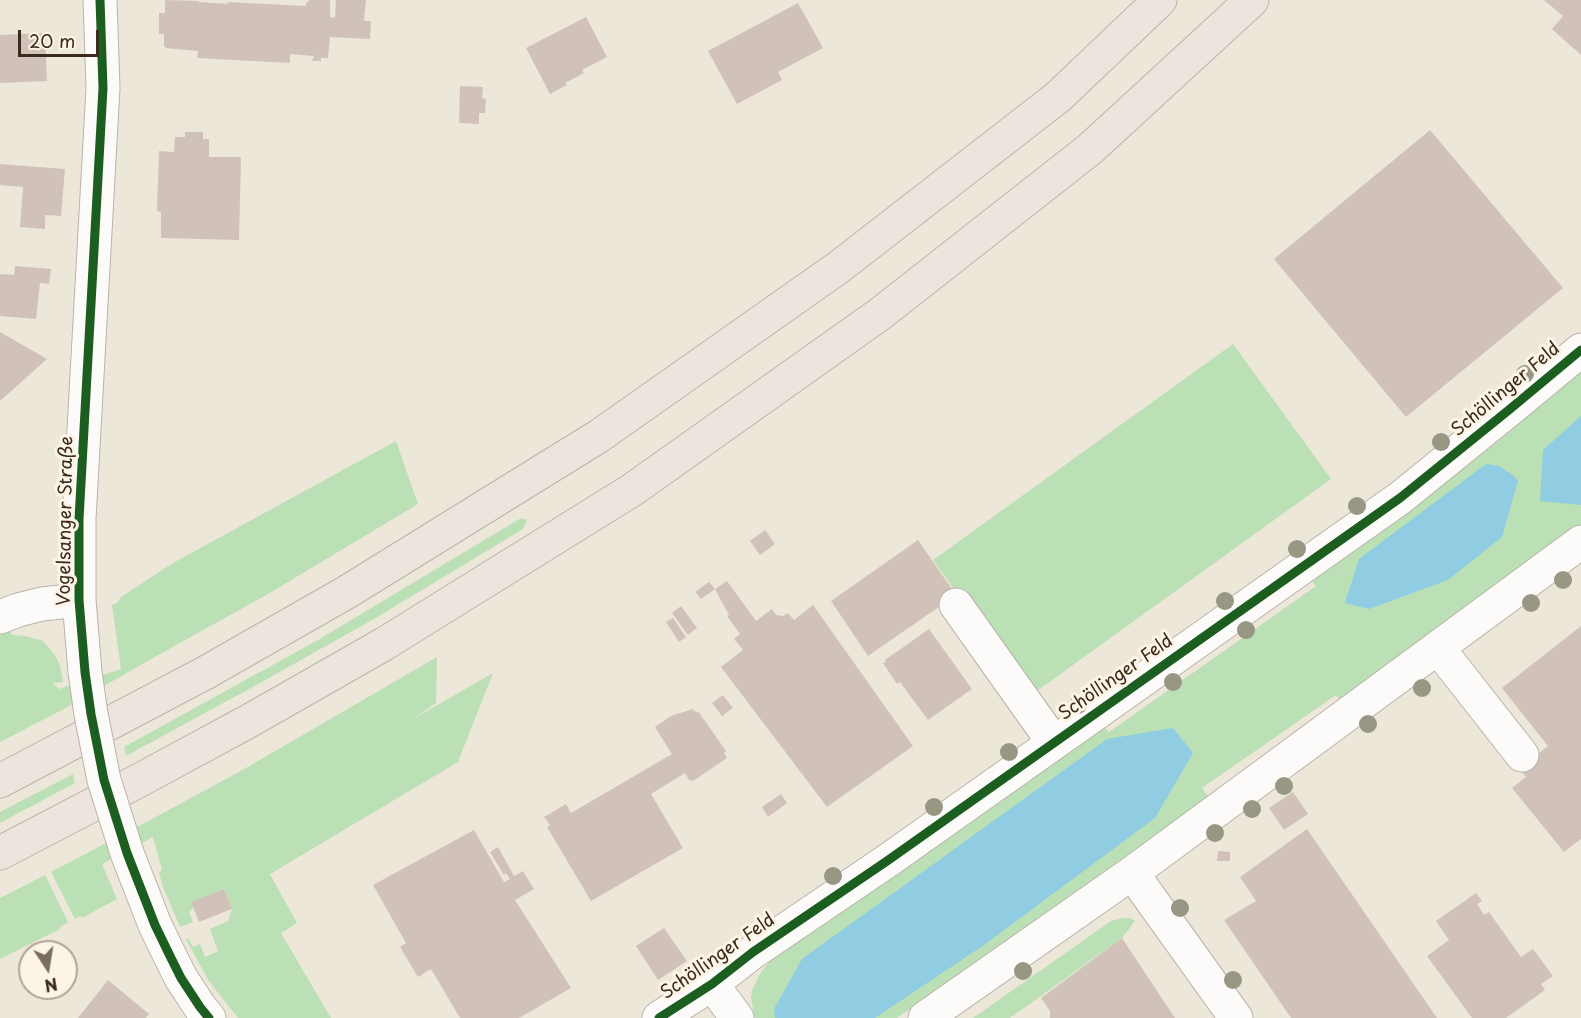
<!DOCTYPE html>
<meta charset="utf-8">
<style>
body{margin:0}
#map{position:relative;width:1581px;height:1018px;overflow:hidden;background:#ede7da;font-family:"Playpen Sans",sans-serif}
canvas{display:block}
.north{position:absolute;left:18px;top:940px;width:60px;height:60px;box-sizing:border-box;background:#fcf5e5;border:2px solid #afa495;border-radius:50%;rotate:168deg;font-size:16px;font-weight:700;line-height:24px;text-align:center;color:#3b2a1e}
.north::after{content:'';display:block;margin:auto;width:21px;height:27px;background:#796c60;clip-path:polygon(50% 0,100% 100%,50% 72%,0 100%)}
.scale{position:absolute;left:18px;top:30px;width:81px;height:27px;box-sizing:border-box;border:3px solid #3b2a1e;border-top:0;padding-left:8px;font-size:18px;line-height:21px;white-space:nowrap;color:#3b2a1e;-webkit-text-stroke:4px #fcf5e5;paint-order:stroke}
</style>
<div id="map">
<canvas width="1581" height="1018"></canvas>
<div class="north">N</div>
<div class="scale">20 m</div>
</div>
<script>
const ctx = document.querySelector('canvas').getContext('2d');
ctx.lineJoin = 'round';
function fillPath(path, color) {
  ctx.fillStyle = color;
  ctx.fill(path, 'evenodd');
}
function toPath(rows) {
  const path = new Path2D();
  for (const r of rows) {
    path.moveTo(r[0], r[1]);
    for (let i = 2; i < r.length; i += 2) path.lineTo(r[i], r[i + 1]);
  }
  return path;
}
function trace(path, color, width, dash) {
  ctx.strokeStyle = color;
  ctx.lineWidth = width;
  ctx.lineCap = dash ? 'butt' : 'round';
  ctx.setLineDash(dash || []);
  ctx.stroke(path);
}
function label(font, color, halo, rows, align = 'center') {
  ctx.font = font + ' "Playpen Sans",sans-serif';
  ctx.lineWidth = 6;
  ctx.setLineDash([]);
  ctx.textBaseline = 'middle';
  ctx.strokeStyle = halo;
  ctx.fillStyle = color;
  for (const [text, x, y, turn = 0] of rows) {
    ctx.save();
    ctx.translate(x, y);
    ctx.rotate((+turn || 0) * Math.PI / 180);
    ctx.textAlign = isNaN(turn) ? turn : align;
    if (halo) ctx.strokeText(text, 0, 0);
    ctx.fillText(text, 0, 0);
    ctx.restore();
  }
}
fillPath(toPath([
 [1233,344,1331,479,1030,696,933,560],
 [1581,368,1581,525,1528,567,1342,703,1336,695,1202,788,1209,797,897,1018,755,1018,751,998,752,991,759,975,769,962,1103,725,1109,732,1316,586,1310,579],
 [396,441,418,504,268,594,160,654,62,710,0,742,0,633,9,628,12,635,25,636,43,641,55,655,60,665,63,682,53,683,59,689,121,669,112,605,117,603,121,597,173,563],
 [521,518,527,520,523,529,374,619,260,683,126,756,124,747,318,640],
 [437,657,436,703,411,720,493,673,458,762,270,874,297,923,281,933,331,1018,238,1018,208,980,186,939,188,938,193,947,200,944,205,957,218,951,210,929,228,921,232,909,224,889,192,902,194,907,189,912,193,922,180,927,163,887,159,873,162,870,153,837,102,864,117,899,82,918,81,916,75,919,51,872,150,820,239,772],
 [73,774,75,783,0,823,0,812],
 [45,875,68,922,60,927,60,929,0,959,0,898],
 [1123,918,1130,918,1135,921,1122,938,1010,1018,973,1018,1111,921]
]), '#bbe0b5');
fillPath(toPath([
 [1581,416,1581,505,1540,501,1543,450],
 [1486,464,1499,466,1514,476,1518,481,1502,537,1448,580,1369,609,1345,603,1359,559],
 [1173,728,1193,753,1155,818,984,945,875,1018,775,1018,774,1009,802,959,1107,739]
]), '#90cce2');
fillPath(toPath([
 [165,0,199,1,199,2,228,4,227,2,306,6,306,3,310,0,330,0,330,17,335,18,336,0,366,0,364,21,371,21,370,39,330,37,328,58,321,58,321,61,312,61,314,56,290,54,290,63,197,58,198,51,166,48,166,47,164,47,164,34,159,34,159,13,165,13],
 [1544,0,1581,0,1581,55,1552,29,1563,16],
 [798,3,823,48,778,72,782,80,737,104,708,51],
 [586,17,607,57,582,70,584,73,565,83,567,85,550,94,526,48],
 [45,33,47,81,0,83,0,35],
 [460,86,483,87,482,98,486,99,485,113,479,113,479,124,459,123],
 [1430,130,1563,288,1406,417,1274,259],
 [185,132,203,132,203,139,209,139,209,157,241,157,239,240,161,238,161,212,157,211,159,151,174,152,175,137,185,137],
 [0,164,65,169,61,216,45,215,45,229,20,227,23,187,0,185],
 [15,266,51,269,49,284,40,283,36,319,0,316,0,274,14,275],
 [0,332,47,359,0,401],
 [765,530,775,544,760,555,750,541],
 [918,540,956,595,868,656,831,601],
 [727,581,756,621,772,609,776,615,783,616,788,613,794,620,813,605,913,746,827,807,721,667,743,650,734,639,740,634,727,616,729,615,715,589],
 [709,582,715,589,701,599,695,592],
 [681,606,697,628,688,635,672,613],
 [673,618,686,637,679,642,666,622],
 [1581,626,1581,839,1564,852,1512,788,1526,777,1519,769,1548,746,1502,688],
 [929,629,972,689,928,720,900,682,897,684,883,663,886,662,885,660],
 [723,695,733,708,722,716,712,703],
 [693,709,697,713,698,711,726,751,724,753,727,758,693,781,689,780,685,773,651,794,683,848,591,901,547,827,550,825,544,817,566,804,571,813,672,754,655,727,671,716],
 [1293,792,1308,814,1284,830,1269,808],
 [781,794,787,803,768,817,762,807],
 [1307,829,1437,1018,1291,1018,1224,920,1256,901,1240,877],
 [474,830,504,882,510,879,506,873,504,875,490,852,498,847,514,876,523,871,534,889,515,900,571,988,519,1018,460,1018,431,969,418,977,400,947,406,943,373,885],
 [1218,851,1230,852,1230,861,1217,861],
 [224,889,232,909,199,922,191,902],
 [1476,893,1482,901,1477,904,1484,915,1489,912,1521,957,1533,949,1553,976,1541,984,1545,990,1506,1018,1472,1018,1427,956,1449,940,1436,921],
 [664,928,687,961,658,980,636,946],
 [1122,938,1175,1018,1050,1018,1050,1011,1041,998],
 [108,980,149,1014,146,1018,78,1018]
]), '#d0c2b8');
const minor = toPath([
 [956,605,1054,743],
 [0,617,18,610,42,604,79,600],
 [1438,648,1522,755],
 [85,672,79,600,79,519,103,88,100,0],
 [127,853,155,925,170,956,181,978,200,1007,209,1018],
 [1132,873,1236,1018],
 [712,984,737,1018],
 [659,1018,712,984,753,952,887,861,1400,498,1510,409,1581,350],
 [925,1018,1132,873,1581,542]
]);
const highway = toPath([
 [0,781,205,673,347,592,599,436,839,267,1058,97,1160,0],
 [0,853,138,781,249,721,384,644,632,490,880,314,1090,149,1252,0]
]);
trace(minor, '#b9b3aa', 35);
trace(highway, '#b9b3aa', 35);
trace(minor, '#fcfbf9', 33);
trace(highway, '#ede5dd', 33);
const minorBridge = toPath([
 [85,672,91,714,104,780,127,853]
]);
trace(minorBridge, '#b9b3aa', 35, []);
trace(minorBridge, '#fcfbf9', 33);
trace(toPath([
 [100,0,103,88,79,519,79,600,85,672,91,714,104,780,127,853,155,925,170,956,181,978,200,1007,209,1018],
 [659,1018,712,984,753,952,887,861,1400,498,1510,409,1581,350]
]), '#1b5e20', 9);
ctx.fillStyle = '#979783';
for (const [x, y] of [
 [1525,374],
 [1441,442],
 [1357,506],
 [1297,549],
 [1563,580],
 [1225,601],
 [1531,603],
 [1246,630],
 [1173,682],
 [1422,688],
 [1078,705],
 [1368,724],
 [1009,752],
 [1284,786],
 [934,807],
 [1252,809],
 [1215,833],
 [833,876],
 [1180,908],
 [1023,971],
 [1233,980]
]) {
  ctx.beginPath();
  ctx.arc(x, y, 9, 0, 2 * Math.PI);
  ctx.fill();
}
label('18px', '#3b2a1e', '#fcf5e5', [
 ["Schöllinger Feld",1506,390,-40],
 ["Vogelsanger Straße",66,521,-89],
 ["Schöllinger Feld",1116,678,-35],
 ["Schöllinger Feld",718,957,-35]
]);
</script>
